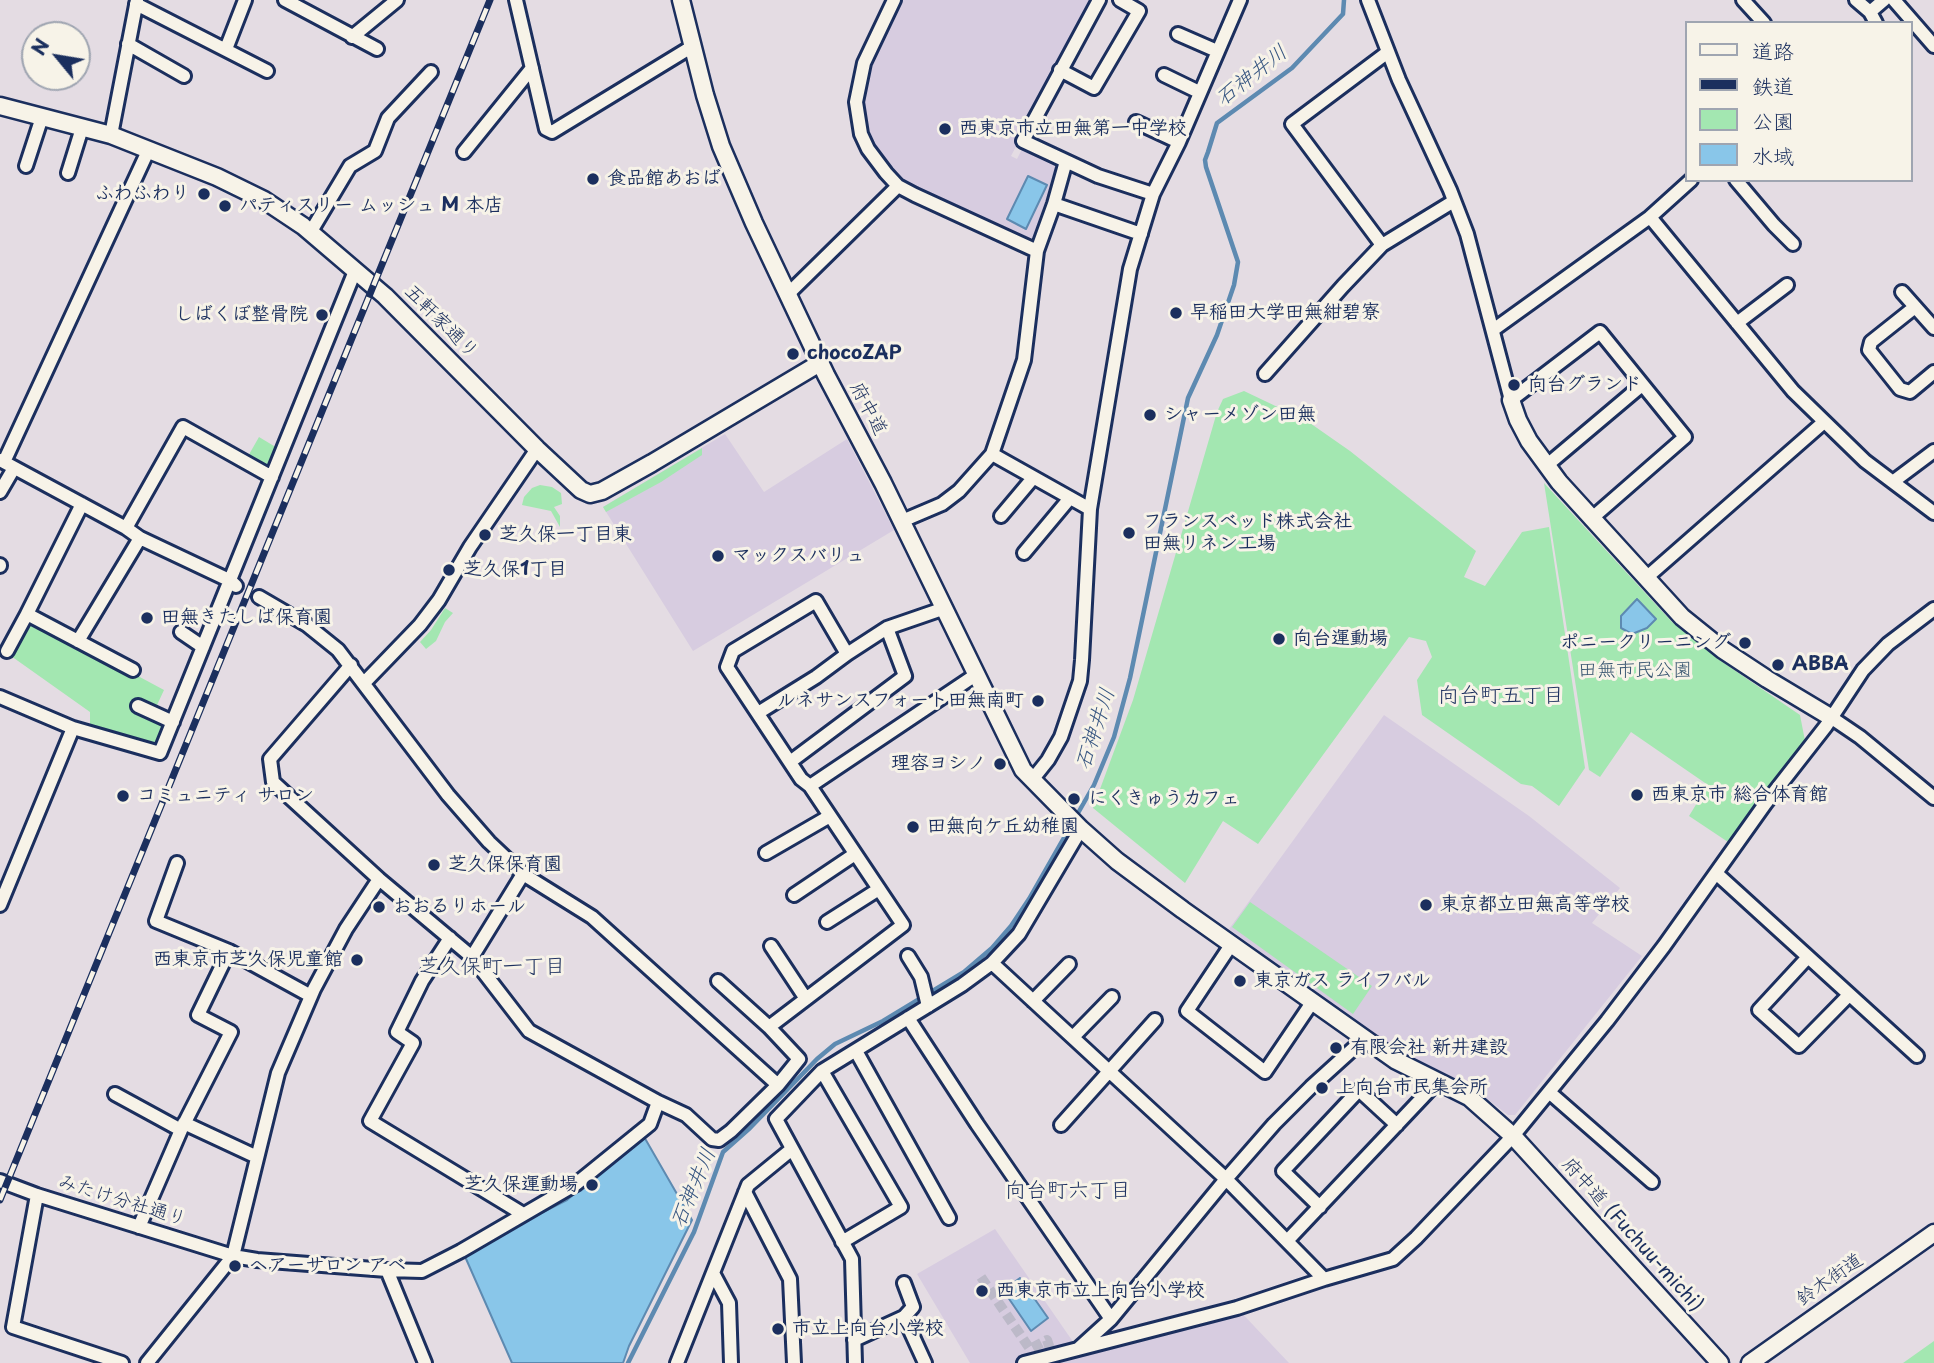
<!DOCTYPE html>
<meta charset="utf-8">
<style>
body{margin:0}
#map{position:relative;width:1934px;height:1363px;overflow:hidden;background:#e4dce3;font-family:"Playpen Sans","Klee One",sans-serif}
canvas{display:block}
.legend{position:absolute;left:1685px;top:21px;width:228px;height:161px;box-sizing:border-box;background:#f7f3e8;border:2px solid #9fa5b1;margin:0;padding:9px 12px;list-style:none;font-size:21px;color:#1b2f5e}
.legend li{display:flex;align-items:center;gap:14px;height:35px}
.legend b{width:35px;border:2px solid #9fa5b1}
.north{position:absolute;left:21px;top:21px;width:70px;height:70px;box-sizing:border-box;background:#f7f3e8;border:2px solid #9fa5b1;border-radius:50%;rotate:300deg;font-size:19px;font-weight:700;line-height:28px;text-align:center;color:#1b2f5e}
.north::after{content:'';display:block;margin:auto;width:24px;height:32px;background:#1b2f5e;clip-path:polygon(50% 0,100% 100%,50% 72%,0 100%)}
</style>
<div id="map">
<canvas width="1934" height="1363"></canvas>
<ul class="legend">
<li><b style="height:9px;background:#f7f3e8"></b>道路</li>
<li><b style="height:9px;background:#1b2f5e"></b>鉄道</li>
<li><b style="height:19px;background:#a3e7b1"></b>公園</li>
<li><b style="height:19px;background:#89c6e9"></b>水域</li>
</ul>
<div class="north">N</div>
</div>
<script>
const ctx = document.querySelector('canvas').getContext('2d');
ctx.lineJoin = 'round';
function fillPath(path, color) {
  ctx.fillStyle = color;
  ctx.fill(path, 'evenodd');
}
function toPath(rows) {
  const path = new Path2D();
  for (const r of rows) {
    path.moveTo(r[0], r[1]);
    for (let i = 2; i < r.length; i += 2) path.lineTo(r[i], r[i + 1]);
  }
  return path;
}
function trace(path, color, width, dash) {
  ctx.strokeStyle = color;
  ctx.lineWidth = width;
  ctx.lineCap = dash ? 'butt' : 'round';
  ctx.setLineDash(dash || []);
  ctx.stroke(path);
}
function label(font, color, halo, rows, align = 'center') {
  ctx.font = font + ' "Playpen Sans","Klee One",sans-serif';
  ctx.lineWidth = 6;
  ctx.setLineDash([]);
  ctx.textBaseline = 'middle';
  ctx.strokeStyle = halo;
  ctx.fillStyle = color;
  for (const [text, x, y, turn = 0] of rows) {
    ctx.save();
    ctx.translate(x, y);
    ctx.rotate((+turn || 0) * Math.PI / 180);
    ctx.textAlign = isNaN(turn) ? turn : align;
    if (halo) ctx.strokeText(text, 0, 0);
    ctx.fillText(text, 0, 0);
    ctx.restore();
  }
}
fillPath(toPath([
 [903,0,1093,0,1011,156,1017,159,1022,149,1056,166,1059,175,1037,239,1029,243,915,190,894,175,868,140,863,118,863,97,869,73],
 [725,434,764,492,847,439,894,530,693,651,603,507],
 [1384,715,1529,816,1620,888,1592,923,1642,956,1515,1115,1508,1115,1469,1085,1386,1045,1229,929],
 [995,1229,1078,1349,1237,1308,1289,1363,970,1363,917,1274]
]), '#d7cce0');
fillPath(toPath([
 [1244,391,1307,421,1350,451,1476,551,1464,577,1485,586,1522,532,1549,527,1585,768,1559,806,1532,786,1521,784,1422,715,1417,680,1432,657,1426,641,1409,637,1258,844,1223,821,1185,883,1093,808,1133,700,1217,412,1223,399],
 [259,437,279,449,270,468,267,469,247,458],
 [702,448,702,455,661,482,606,512,603,507],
 [1544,483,1672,622,1718,659,1800,715,1806,746,1731,844,1689,816,1708,785,1631,732,1600,777,1589,770],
 [540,485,552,487,561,493,562,504,554,507,560,516,560,527,551,511,522,505,524,497,532,488],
 [445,608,453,613,445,622,436,641,426,649,420,642,431,630],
 [30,618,164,690,152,716,170,723,158,748,90,726,90,712,11,656],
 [1250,902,1372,986,1353,1014,1232,927],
 [1934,1341,1934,1363,1903,1363]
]), '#a3e7b1');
const water = toPath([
 [1028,176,1047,185,1026,229,1007,219,1028,176],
 [1637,599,1656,619,1647,628,1632,634,1621,628,1621,616,1637,599],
 [643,1135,692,1220,629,1346,623,1363,512,1363,463,1252,567,1200,643,1135],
 [1020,1278,1048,1318,1031,1331,1003,1290,1020,1278]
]);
fillPath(water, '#89c6e9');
trace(water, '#5d8ab1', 2);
trace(toPath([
 [628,1363,694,1232,723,1152,750,1128,817,1059,835,1044,883,1021,964,972,992,948,1011,926,1029,899,1094,785,1114,737,1130,678,1188,398,1217,335,1234,285,1238,262,1206,167,1205,160,1208,152,1217,123,1292,68,1343,14,1344,0]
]), '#5d8ab1', 4.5);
trace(toPath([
 [981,1277,1030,1349,1047,1340,1055,1363]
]), '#bcb9c8', 10, [10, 5]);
const minor = toPath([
 [285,0,377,49],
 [516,0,546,129,552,132,693,46],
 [894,0,864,63,856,102,861,134,868,149,886,173,898,186,915,195,1037,251],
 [1099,0,1023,141,1098,176,1153,194],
 [1368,0,1399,80,1450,190,1467,234,1511,400,1600,332,1685,437,1591,519],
 [1743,0,1764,23],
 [1856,0,1870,12,1876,23],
 [1894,0,1934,46],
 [136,4,267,71],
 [1870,12,1884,0],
 [1178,34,1217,51],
 [352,37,397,0],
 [128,44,184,76],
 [226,49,245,0],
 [1060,70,1094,88,1139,11,1120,0],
 [1164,75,1199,92],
 [1136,122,1179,142],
 [111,135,137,0],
 [464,152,532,68],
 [26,166,42,117],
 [68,173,82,128],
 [1736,180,1774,225,1793,244],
 [1054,204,1141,234],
 [1650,217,1793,391,1865,461,1934,513],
 [310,233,350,166,375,151,388,118,431,72],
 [1382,245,1292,124,1388,52],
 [1902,292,1934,328],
 [788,294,898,186],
 [1915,307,1871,342,1869,350,1900,389,1910,392,1934,372],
 [1737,323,1787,285],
 [1493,330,1650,217,1691,180],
 [1265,374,1343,286,1382,245,1454,201],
 [992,454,1090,509],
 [0,460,126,528,140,538,231,581,236,586],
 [4,462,148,151],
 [1546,466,1642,385],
 [1894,481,1934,451],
 [0,492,14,468],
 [82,504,27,614,133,670],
 [1001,516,1033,478],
 [902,521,942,504,959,491,992,454,1024,360,1037,251,1054,204,1066,161],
 [126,528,183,427,272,477],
 [1024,553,1070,498],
 [0,565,0,566],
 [1646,578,1824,422],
 [259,597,307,625,338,650,448,795,489,842,523,874,592,917,778,1085],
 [181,632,203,647],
 [78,641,140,538],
 [7,651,27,614],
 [351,665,270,759,273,782,379,879,472,957,529,1031,658,1102,686,1115,712,1139,719,1140,731,1131,778,1085,799,1059,769,1027,718,981],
 [364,683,420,625,439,600,470,547,537,449],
 [0,697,73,728],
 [138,706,173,722],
 [758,713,816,677,847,654,887,628,945,608],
 [1832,718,1860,737,1934,798],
 [790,762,905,676,887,628],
 [1032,780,1048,760,1061,737,1080,681,1082,660,1090,509,1130,269,1153,194,1179,142,1240,0],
 [810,786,977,674],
 [766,853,830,816],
 [177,863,156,921,229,951,311,996],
 [1716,873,1917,1056],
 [794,895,855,854],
 [0,905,73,728,160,753,355,271],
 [827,922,879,889],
 [450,938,422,981,397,1032,413,1043,370,1121,523,1214],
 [1231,945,1187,1011,1265,1072,1313,1001],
 [771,946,806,999],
 [908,956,921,977,928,1006],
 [472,957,523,874],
 [1808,957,1759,1010,1799,1046,1849,995],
 [992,963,1226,1179,1324,1279],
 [1033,1001,1069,964],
 [908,1018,977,1124,1111,1319],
 [769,1027,903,925,810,786,801,779,727,667,733,651,816,601,847,654],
 [1073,1037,1112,997],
 [856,1051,949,1218],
 [822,1071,901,1207,842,1242],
 [1549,1092,1652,1182],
 [115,1094,181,1130],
 [184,1123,257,1157],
 [1061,1125,1155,1020],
 [0,1181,37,1195,233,1256,257,1260,387,1270,422,1271,461,1251,576,1184,650,1124,658,1102],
 [745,1192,790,1279,794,1363],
 [37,1195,13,1327,122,1363],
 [1320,1207,1283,1171,1359,1090,1397,1125],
 [139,1227,181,1130,231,1032,198,1015,229,951],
 [1287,1241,1438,1081],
 [387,1270,425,1363],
 [713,1273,729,1303,731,1363],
 [904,1283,913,1307,904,1317],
 [854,1340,904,1317,925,1363],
 [1078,1349,1237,1308,1324,1279,1393,1259,1416,1238,1513,1136,1607,1021,1664,946,1765,804,1826,726,1863,670,1888,644,1934,609],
 [147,1363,233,1256,278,1073,314,989,346,929,379,879],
 [677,1363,748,1185,792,1149],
 [855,1363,852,1259,776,1119,822,1071,962,985,992,963,1019,934,1081,829],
 [1024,1363,1078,1349,1111,1319,1226,1179,1274,1124,1311,1087,1365,1038]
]);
const tertiary = toPath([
 [681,0,705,95,721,146,754,223,826,375,883,483,1023,770,1081,829,1117,861,1183,910,1395,1060,1469,1097,1513,1136,1720,1363],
 [0,106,111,135,217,177,264,200,303,226,385,296,537,449,581,490,590,494,602,491,652,463,820,363],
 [1511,400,1518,420,1529,441,1559,482,1682,617,1723,650,1767,679,1832,718],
 [1750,1363,1934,1233]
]);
trace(minor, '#1b2f5e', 18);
trace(tertiary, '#1b2f5e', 21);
trace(minor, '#f7f3e8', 12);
trace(tertiary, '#f7f3e8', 16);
const rail = toPath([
 [0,1200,490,0]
]);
trace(rail, '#1b2f5e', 7);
trace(rail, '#f7f3e8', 4.5, [13]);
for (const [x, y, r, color] of [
 [945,129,7,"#1b2f5e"],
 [593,179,7,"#1b2f5e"],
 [204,194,7,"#1b2f5e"],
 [225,206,7,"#1b2f5e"],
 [1176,313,7,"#1b2f5e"],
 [322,315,7,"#1b2f5e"],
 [793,354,7,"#1b2f5e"],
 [1514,385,7,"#1b2f5e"],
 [1150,415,7,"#1b2f5e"],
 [1129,533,7,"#1b2f5e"],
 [485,535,7,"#1b2f5e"],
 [718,556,7,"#1b2f5e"],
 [449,570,7,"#1b2f5e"],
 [147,618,7,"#1b2f5e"],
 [1279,639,7,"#1b2f5e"],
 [1745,643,7,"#1b2f5e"],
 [1778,665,7,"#1b2f5e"],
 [1038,701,7,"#1b2f5e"],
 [1000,764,7,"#1b2f5e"],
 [1637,795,7,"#1b2f5e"],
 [123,796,7,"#1b2f5e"],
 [1074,799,7,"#1b2f5e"],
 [913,827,7,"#1b2f5e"],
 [434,865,7,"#1b2f5e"],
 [1426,905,7,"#1b2f5e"],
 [379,907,7,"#1b2f5e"],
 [357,960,7,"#1b2f5e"],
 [1240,981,7,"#1b2f5e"],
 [1336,1048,7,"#1b2f5e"],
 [1322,1088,7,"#1b2f5e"],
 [592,1185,7,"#1b2f5e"],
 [235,1266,7,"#1b2f5e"],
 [982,1291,7,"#1b2f5e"],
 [778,1329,7,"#1b2f5e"]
]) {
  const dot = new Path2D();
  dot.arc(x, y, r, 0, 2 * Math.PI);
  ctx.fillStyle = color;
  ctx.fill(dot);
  trace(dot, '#f7f3e8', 2.5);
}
label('bold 19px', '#1b2f5e', '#f7f3e8', [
 ["西東京市立田無第一中学校",959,129],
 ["食品館あおば",607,179],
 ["ふわふわり",190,194,"right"],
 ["パティスリー ムッシュ M 本店",239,206],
 ["早稲田大学田無紺碧寮",1190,313],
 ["しばくぼ整骨院",308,315,"right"],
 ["chocoZAP",807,354],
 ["向台グランド",1528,385],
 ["シャーメゾン田無",1164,415],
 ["フランスベッド株式会社",1143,522],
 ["田無リネン工場",1143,544],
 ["芝久保一丁目東",499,535],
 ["マックスバリュ",732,556],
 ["芝久保1丁目",463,570],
 ["田無きたしば保育園",161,618],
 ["向台運動場",1293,639],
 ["ポニークリーニング",1731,643,"right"],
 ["ABBA",1792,665],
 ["ルネサンスフォート田無南町",1024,701,"right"],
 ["理容ヨシノ",986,764,"right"],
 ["西東京市 総合体育館",1651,795],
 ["コミュニティ サロン",137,796],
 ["にくきゅうカフェ",1088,799],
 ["田無向ケ丘幼稚園",927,827],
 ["芝久保保育園",448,865],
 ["東京都立田無高等学校",1440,905],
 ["おおるりホール",393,907],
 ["西東京市芝久保児童館",343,960,"right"],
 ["東京ガス ライフバル",1254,981],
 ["有限会社 新井建設",1350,1048],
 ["上向台市民集会所",1336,1088],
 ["芝久保運動場",578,1185,"right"],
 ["ヘアーサロン アベ",249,1266],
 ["西東京市立上向台小学校",996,1291],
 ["市立上向台小学校",792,1329]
], 'left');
label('19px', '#1b2f5e', '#f7f3e8', [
 ["五軒家通り",441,322,45],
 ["府中道",868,409,62],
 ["みたけ分社通り",122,1201,17],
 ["府中道 (Fuchuu-michi)",1632,1235,48],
 ["鈴木街道",1830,1280,-35]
]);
label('19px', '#36546f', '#f7f3e8', [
 ["田無市民公園",1635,671]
]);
label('italic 21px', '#365581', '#f7f3e8', [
 ["石神井川",1252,76,-38],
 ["石神井川",1096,729,-72],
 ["石神井川",694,1188,-67]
]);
label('21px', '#1b2f5e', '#f7f3e8', [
 ["向台町五丁目",1501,696],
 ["芝久保町一丁目",492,967],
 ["向台町六丁目",1068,1191]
]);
</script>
